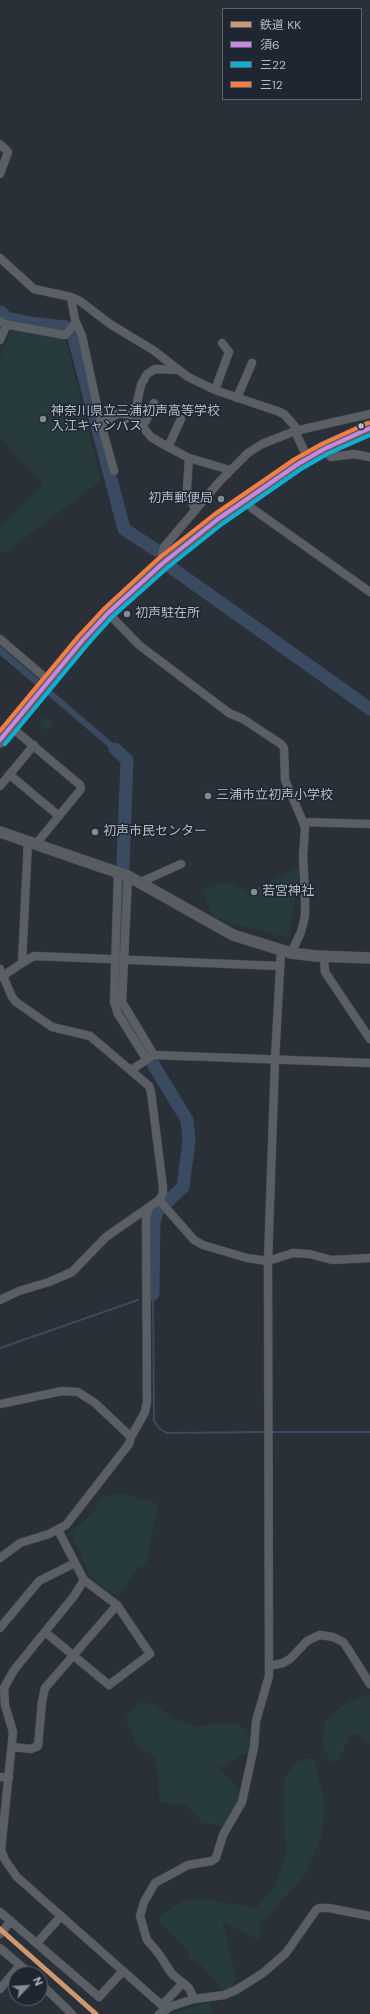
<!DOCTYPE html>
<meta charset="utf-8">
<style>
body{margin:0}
#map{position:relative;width:370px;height:2014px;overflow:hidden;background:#2a3037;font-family:"DM Sans","Noto Sans JP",sans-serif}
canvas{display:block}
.legend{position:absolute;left:222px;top:8px;width:140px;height:92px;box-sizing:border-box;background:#1e2631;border:1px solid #5a626d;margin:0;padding:5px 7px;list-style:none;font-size:12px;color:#b5bcc7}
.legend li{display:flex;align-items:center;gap:8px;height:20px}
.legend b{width:20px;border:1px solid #5a626d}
.north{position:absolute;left:8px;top:1966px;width:40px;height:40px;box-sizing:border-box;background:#1e2631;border:1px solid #5a626d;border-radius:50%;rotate:65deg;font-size:11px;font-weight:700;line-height:16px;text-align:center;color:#b5bcc7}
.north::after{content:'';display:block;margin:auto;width:14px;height:18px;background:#848b95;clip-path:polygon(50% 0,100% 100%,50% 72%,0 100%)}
</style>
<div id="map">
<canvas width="370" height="2014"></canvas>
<ul class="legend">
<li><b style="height:5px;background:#cd976f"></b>鉄道 KK</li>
<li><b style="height:5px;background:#c787e3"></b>須6</li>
<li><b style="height:5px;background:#0dafd3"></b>三22</li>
<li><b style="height:5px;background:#f77d43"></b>三12</li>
</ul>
<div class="north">N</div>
</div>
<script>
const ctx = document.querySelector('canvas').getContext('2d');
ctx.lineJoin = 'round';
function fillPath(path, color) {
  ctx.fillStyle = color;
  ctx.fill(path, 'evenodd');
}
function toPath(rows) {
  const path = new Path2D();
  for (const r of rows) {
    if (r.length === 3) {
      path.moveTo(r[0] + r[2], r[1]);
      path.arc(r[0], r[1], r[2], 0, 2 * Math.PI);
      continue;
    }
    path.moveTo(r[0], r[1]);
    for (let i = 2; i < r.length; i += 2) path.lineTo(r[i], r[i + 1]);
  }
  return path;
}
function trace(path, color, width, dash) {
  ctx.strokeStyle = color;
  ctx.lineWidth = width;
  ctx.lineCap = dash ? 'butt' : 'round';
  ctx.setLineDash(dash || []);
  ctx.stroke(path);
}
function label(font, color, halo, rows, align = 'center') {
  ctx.font = font + ' "DM Sans","Noto Sans JP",sans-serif';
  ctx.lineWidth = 3;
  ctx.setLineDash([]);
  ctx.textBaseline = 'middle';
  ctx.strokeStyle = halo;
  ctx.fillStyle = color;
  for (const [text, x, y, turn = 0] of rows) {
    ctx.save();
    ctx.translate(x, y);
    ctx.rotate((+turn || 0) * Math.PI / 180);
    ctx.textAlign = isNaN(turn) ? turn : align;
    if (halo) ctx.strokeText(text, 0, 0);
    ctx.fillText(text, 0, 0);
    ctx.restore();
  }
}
fillPath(toPath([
 [11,329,62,336,66,341,101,481,3,554,0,551,0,526,43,484,0,438,0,358],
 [46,723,6],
 [301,866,288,938,214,918,201,890,228,882,249,892],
 [116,1494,124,1494,158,1504,146,1564,137,1569,119,1595,110,1593,89,1575,80,1552,70,1533,95,1511,97,1502,105,1497],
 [363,1695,370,1695,370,1744,358,1734,349,1736,340,1759,335,1763,329,1761,322,1740,326,1720,340,1707],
 [140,1701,156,1705,172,1718,190,1726,234,1724,247,1730,251,1750,219,1768,243,1794,226,1827,203,1822,187,1806,160,1802,156,1757,137,1745,125,1719],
 [307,1758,314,1759,325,1803,322,1834,306,1874,260,1924,260,1940,223,1923,235,1973,232,1988,223,1990,200,1964,189,1959,189,1951,159,1921,161,1915,181,1901,209,1900,256,1908,272,1890,282,1869,286,1851,283,1797,285,1779,295,1763],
 [210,2003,212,2014,166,2014,167,2014]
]), '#273a3c');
fillPath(toPath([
 [0,646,121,750,128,759,126,762,0,655]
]), '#3a4a60');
trace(toPath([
 [151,1295,153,1294,154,1421,160,1429,167,1433,267,1432],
 [0,1348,138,1300],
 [271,1432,370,1432]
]), '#3a4a60', 2);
trace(toPath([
 [0,312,7,318,30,323,66,327,73,334,124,529,156,550],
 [169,566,370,709],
 [115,749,127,760,120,944],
 [118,994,118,1002,121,1011,187,1120,189,1141,183,1187,166,1203],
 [153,1294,154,1222,157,1212]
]), '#3a4a60', 13);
const street = toPath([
 [0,144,8,152,0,174],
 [0,258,34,289,71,297,80,301,110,324,153,350,188,377,215,390,277,411,284,414,298,430],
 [71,297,75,320,82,336,101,424,114,471],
 [0,321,4,324,65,335,76,323],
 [0,340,7,324],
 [215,390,229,352,222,343],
 [237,398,252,363],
 [134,416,141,385,147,374,155,369,178,370],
 [101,424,119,413,134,416,151,437,168,447,189,458,230,470],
 [142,424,146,421,154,403],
 [295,431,308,459],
 [168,447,181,419],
 [324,449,331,457,354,454,370,457],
 [189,458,187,488,188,494,195,509],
 [245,501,253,509,370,592],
 [165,561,162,554,164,547,219,482,248,453,262,444,295,431,370,414],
 [108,613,139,645,229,713,243,719,281,744,284,748,285,780,303,822,305,829,303,856,305,894,305,916,301,932,291,953],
 [0,639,49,681],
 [11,727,80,785,81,789,36,844],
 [10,775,59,816],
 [0,786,34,745],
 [303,822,370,824],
 [118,872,114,1002,118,1014,147,1060],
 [128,876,122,1002,154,1055,370,1063],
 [141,882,181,864],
 [324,957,325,972,370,1039],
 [22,963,34,956,280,966],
 [0,969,12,997,16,1002,52,1027,90,1036,149,1086,151,1092,163,1187,163,1193,159,1200,106,1237,72,1272,49,1282,19,1291,0,1300],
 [3,976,22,963,28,841],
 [131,1070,151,1057],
 [159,1200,194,1240,203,1245,247,1258,268,1261,293,1253,309,1254,332,1260,370,1258],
 [0,1404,62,1391,78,1392,95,1403,131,1437],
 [0,1558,20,1543,49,1534,66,1525,129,1444,131,1437,145,1412,147,1402,146,1218,149,1208],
 [84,1580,74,1596,14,1670,4,1688,5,1705,13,1732,1,1850,5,1860,17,1877,166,2009],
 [0,1628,39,1581,75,1563],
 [45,1632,109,1685,150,1654,117,1605,84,1580,58,1530],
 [269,1666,283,1663,290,1659,307,1641,315,1637,320,1635,333,1637,343,1642,348,1649,370,1684],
 [12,1747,31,1749,38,1746,42,1702,45,1688,117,1605],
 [0,1777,9,1778],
 [0,1912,99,1997,123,1971],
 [0,1934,11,1921],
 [37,1943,61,1916],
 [0,1948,30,1974],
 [40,1983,72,2014],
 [0,1989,20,1965],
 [194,1999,189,1988,172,1974,159,1954,147,1940,140,1916,144,1902,155,1883,188,1865,212,1861,216,1858,223,1835,242,1802,254,1747,256,1721,269,1676,268,1261,275,1059,281,951],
 [162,2005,183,1983],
 [159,2014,172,2006,194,1999,224,1995,236,1990,263,1973,286,1953,316,1910,319,1908,329,1908,370,1916]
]);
const secondary = toPath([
 [0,832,128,876,233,935,291,953,316,956,370,958]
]);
const highway = toPath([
 [0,740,82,641,108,613,163,563,218,519,298,464,324,449,370,428]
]);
trace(street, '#484c52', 9);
trace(secondary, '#484c52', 12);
trace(highway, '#474c53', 16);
trace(street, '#5a5e65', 8);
trace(secondary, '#595d63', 11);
trace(highway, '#5f6265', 15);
trace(toPath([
 [0,740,82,641,108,613,163,563,218,519,298,464,324,449,370,428]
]), '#c787e3', 4);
trace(toPath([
 [5,744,87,645,112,617,167,568,222,524,301,469,327,454,370,435]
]), '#0dafd3', 4);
trace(toPath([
 [0,731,78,637,104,609,159,558,215,514,295,459,322,444,368,423]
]), '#f77d43', 4);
trace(toPath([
 [0,1929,96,2014]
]), '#cd976f', 5);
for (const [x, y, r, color] of [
 [43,419,4,"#848b95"],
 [361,426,3.5,"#b5bcc7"],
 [221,499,4,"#848b95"],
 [127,614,4,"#848b95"],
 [208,796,4,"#848b95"],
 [95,832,4,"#848b95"],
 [254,892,4,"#848b95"]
]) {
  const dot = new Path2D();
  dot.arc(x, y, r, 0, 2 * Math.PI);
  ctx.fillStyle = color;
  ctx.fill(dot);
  trace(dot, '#1e2631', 1.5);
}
label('13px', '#b5bcc7', '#1e2631', [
 ["神奈川県立三浦初声高等学校",51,412],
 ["入江キャンパス",51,427],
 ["初声郵便局",213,499,"right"],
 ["初声駐在所",135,614],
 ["三浦市立初声小学校",216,796],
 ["初声市民センター",103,832],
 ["若宮神社",262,892]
], 'left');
</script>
